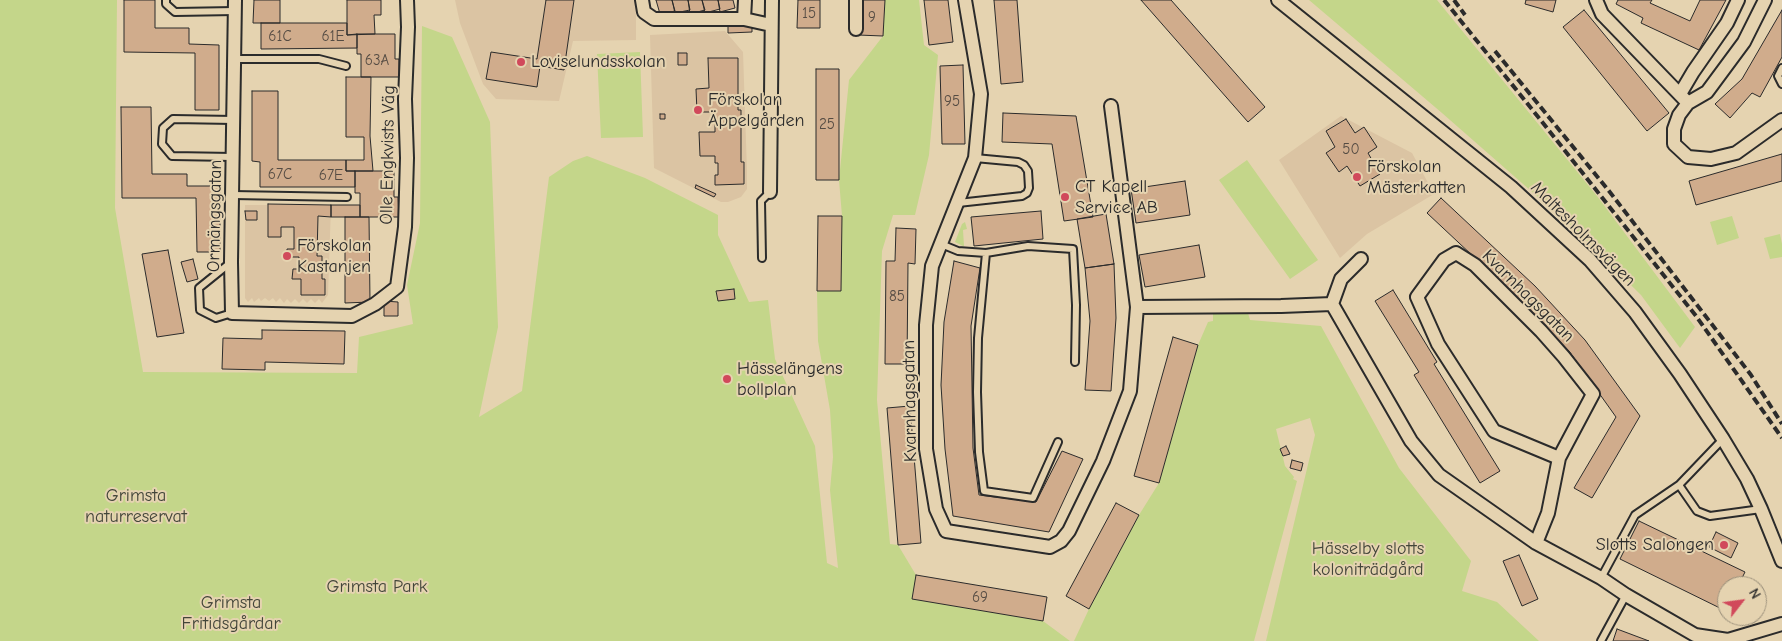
<!DOCTYPE html>
<meta charset="utf-8">
<style>
body{margin:0}
#map{position:relative;width:1782px;height:641px;overflow:hidden;background:#e5d3b0;font-family:"Comic Neue",sans-serif}
canvas{display:block}
.north{position:absolute;left:1717px;top:576px;width:50px;height:50px;box-sizing:border-box;background:#e5d3b0;border:1px solid #9b907b;border-radius:50%;rotate:60deg;font-size:14px;font-weight:700;line-height:20px;text-align:center;color:#2b2b2b}
.north::after{content:'';display:block;margin:auto;width:18px;height:22px;background:#d1495b;clip-path:polygon(50% 0,100% 100%,50% 72%,0 100%)}
</style>
<div id="map">
<canvas width="1782" height="641"></canvas>
<div class="north">N</div>
</div>
<script>
const ctx = document.querySelector('canvas').getContext('2d');
ctx.lineJoin = 'round';
function fillPath(path, color) {
  ctx.fillStyle = color;
  ctx.fill(path, 'evenodd');
}
function toPath(rows) {
  const path = new Path2D();
  for (const r of rows) {
    path.moveTo(r[0], r[1]);
    for (let i = 2; i < r.length; i += 2) path.lineTo(r[i], r[i + 1]);
  }
  return path;
}
function trace(path, color, width, dash) {
  ctx.strokeStyle = color;
  ctx.lineWidth = width;
  ctx.lineCap = dash ? 'butt' : 'round';
  ctx.setLineDash(dash || []);
  ctx.stroke(path);
}
function label(font, color, halo, rows, align = 'center') {
  ctx.font = font + ' "Comic Neue",sans-serif';
  ctx.lineWidth = 4;
  ctx.setLineDash([]);
  ctx.textBaseline = 'middle';
  ctx.strokeStyle = halo;
  ctx.fillStyle = color;
  for (const [text, x, y, turn = 0] of rows) {
    ctx.save();
    ctx.translate(x, y);
    ctx.rotate((+turn || 0) * Math.PI / 180);
    ctx.textAlign = isNaN(turn) ? turn : align;
    if (halo) ctx.strokeText(text, 0, 0);
    ctx.fillText(text, 0, 0);
    ctx.restore();
  }
}
fillPath(toPath([
 [455,0,636,0,636,40,573,41,559,101,496,99,483,84,460,23],
 [725,31,743,52,747,171,747,189,741,197,728,202,721,202,654,168,650,35],
 [1341,116,1412,153,1434,194,1367,234,1340,258,1279,160],
 [245,205,331,205,328,295,322,303,319,299,315,303,311,299,307,303,303,299,299,303,295,299,291,303,287,299,284,303,280,298,276,302,273,298,269,301,265,298,261,301,259,298,254,302,252,298,248,302,245,298]
]), '#dbc4a3');
fillPath(toPath([
 [0,0,117,0,115,208,143,372,357,373,359,337,413,324,407,285,420,223,422,26,452,37,490,122,498,327,479,417,522,391,549,177,573,161,587,156,645,178,718,215,718,235,749,302,768,300,775,359,815,446,827,563,838,568,830,490,833,457,830,410,818,341,817,291,841,291,842,216,839,180,849,80,883,36,885,0,919,0,924,45,938,55,929,155,915,215,893,215,882,251,877,400,890,544,898,545,916,575,912,599,1043,621,1070,641,0,641],
 [1309,0,1437,0,1597,196,1695,327,1680,348,1641,295,1571,226,1442,113],
 [640,52,643,137,601,138,597,54],
 [1247,160,1318,260,1290,279,1219,180],
 [1732,216,1739,238,1717,245,1710,222],
 [965,222,967,229,963,230,964,246,963,246,955,242,962,224],
 [1780,234,1782,244,1782,257,1770,259,1764,238],
 [1248,313,1250,320,1321,326,1399,468,1471,561,1462,591,1497,602,1539,641,1266,641,1315,435,1310,418,1276,429,1285,466,1294,477,1293,479,1297,481,1254,641,1074,641,1089,609,1139,515,1159,483,1198,345,1208,322,1213,321,1213,314]
]), '#c4d68a');
const building = toPath([
 [124,0,155,0,155,28,189,28,189,44,219,45,219,110,195,110,195,53,124,52,124,0],
 [254,0,280,0,280,23,253,23,254,0],
 [347,0,381,0,381,15,374,15,375,34,347,35,347,0],
 [546,0,574,0,564,70,540,66,537,87,486,79,491,52,537,59,546,0],
 [656,0,672,0,675,11,660,14,656,0],
 [672,0,688,0,690,10,675,13,672,0],
 [688,0,702,0,705,10,690,14,688,0],
 [702,0,718,0,720,9,705,13,702,0],
 [718,0,733,0,735,8,720,12,718,0],
 [798,0,820,0,820,28,797,28,798,0],
 [860,0,885,0,883,36,858,35,860,0],
 [924,0,948,0,953,42,929,45,924,0],
 [994,0,1017,0,1023,82,1001,84,994,0],
 [1141,0,1171,0,1265,107,1248,122,1141,0],
 [1526,0,1556,0,1553,12,1525,4,1526,0],
 [1618,0,1652,0,1650,3,1690,21,1700,0,1726,0,1699,50,1641,23,1643,18,1616,4,1618,0],
 [1584,10,1669,113,1647,131,1563,27,1584,10],
 [1782,10,1782,57,1760,97,1752,93,1730,118,1715,104,1742,79,1782,10],
 [261,23,347,23,347,35,357,34,357,48,261,49,261,23],
 [752,25,752,32,728,33,728,26,752,25],
 [357,34,395,34,395,59,399,59,399,77,361,77,361,54,357,54,357,34],
 [678,53,687,53,687,65,678,65,678,53],
 [708,58,738,58,738,110,741,110,741,162,744,162,744,184,715,185,715,175,718,175,718,163,715,163,715,156,700,156,699,132,715,132,715,112,697,112,696,89,709,88,708,58],
 [963,65,965,144,942,144,940,66,963,65],
 [816,69,839,69,839,180,816,180,816,69],
 [346,77,371,77,370,136,373,171,346,171,346,160,364,160,364,137,346,137,346,77],
 [252,91,278,91,278,160,346,160,346,171,355,171,355,187,260,187,260,162,252,161,252,91],
 [121,107,151,107,152,174,187,174,187,186,220,186,220,252,197,252,196,198,122,198,121,107],
 [1003,113,1076,116,1093,217,1064,221,1052,144,1002,142,1003,113],
 [660,114,665,114,665,119,660,119,660,114],
 [1346,119,1355,133,1364,127,1377,147,1368,153,1380,174,1360,186,1347,166,1339,172,1326,153,1335,147,1326,131,1346,119],
 [1782,154,1782,181,1696,205,1689,181,1782,154],
 [355,171,394,171,394,197,398,197,399,217,360,217,360,193,355,193,355,171],
 [1185,181,1190,215,1136,223,1131,189,1185,181],
 [696,185,716,194,714,197,695,188,696,185],
 [1441,198,1535,286,1585,340,1640,416,1592,498,1574,488,1616,417,1569,351,1521,301,1427,213,1441,198],
 [268,204,331,205,331,217,318,216,317,256,322,256,322,279,325,279,325,295,301,295,301,279,292,279,293,269,298,269,299,257,287,257,287,249,294,249,294,227,281,227,281,237,268,237,268,204],
 [331,205,360,205,360,217,331,217,331,205],
 [245,211,257,211,257,220,246,220,245,211],
 [1041,211,1043,239,974,246,971,217,1041,211],
 [1106,214,1114,264,1085,268,1077,219,1106,214],
 [818,216,842,216,841,291,817,291,818,216],
 [345,217,369,217,370,302,345,303,345,217],
 [896,228,916,229,915,264,908,263,907,364,885,364,886,261,895,261,896,228],
 [1199,245,1205,277,1145,287,1139,255,1199,245],
 [168,250,184,333,157,337,142,254,168,250],
 [193,259,198,279,187,282,181,262,193,259],
 [954,261,980,268,971,326,973,448,979,495,1036,502,1062,451,1083,459,1049,532,953,516,945,449,941,385,944,322,954,261],
 [1114,264,1116,318,1111,391,1085,390,1090,321,1085,268,1114,264],
 [734,289,735,299,718,301,716,291,734,289],
 [1393,290,1437,362,1434,364,1500,471,1480,483,1414,375,1419,372,1375,301,1393,290],
 [384,301,398,302,398,316,384,316,384,301],
 [262,330,345,331,344,364,265,362,265,370,222,369,223,338,262,339,262,330],
 [1173,337,1198,345,1159,483,1134,476,1173,337],
 [910,406,921,543,898,545,887,408,910,406],
 [1286,446,1290,454,1283,456,1280,449,1286,446],
 [1292,460,1303,463,1301,471,1290,468,1292,460],
 [1116,503,1139,515,1089,609,1066,596,1116,503],
 [1639,521,1745,572,1738,586,1727,586,1726,611,1620,559,1639,521],
 [1716,532,1738,543,1731,558,1709,547,1716,532],
 [1519,555,1538,599,1522,606,1503,561,1519,555],
 [916,575,1047,597,1043,621,912,599,916,575],
 [1617,629,1649,641,1613,641,1617,629]
]);
fillPath(building, '#d0ac8c');
trace(building, '#2b2b2b', 1);
const service = toPath([
 [166,0,166,4,175,12,235,11],
 [235,59,319,59,346,66],
 [1782,68,1778,76,1782,84],
 [233,157,172,156,162,144,163,128,173,119,234,120],
 [233,195,347,197],
 [958,203,1022,196,1027,193,1029,188,1028,171,1024,165,1018,162,975,158],
 [941,244,958,251,986,253,978,338,977,392,979,452,984,491,1033,498,1058,442],
 [986,253,1028,246,1073,249,1076,305,1075,362],
 [762,258,761,201,770,192],
 [230,263,199,288,200,310,216,318,232,313],
 [1679,485,1697,511,1710,516,1761,509],
 [1601,578,1635,515,1679,485,1723,439],
 [1601,641,1626,595]
]);
const minor = toPath([
 [235,0,231,262,232,313,352,316,375,304,397,287,405,227,407,158,405,99,408,27,407,0],
 [642,0,644,12,654,19,744,19,771,25],
 [856,0,856,29],
 [965,0,981,94,975,158,932,266,926,325,926,449,936,509,946,531,1050,547,1061,541,1069,531,1103,461,1130,391,1137,307,1281,306,1332,304,1411,441,1439,475,1536,543,1601,578,1626,595,1695,635,1728,640,1782,624],
 [1278,0,1511,187,1590,260,1635,312,1680,374,1723,439,1747,479,1761,509,1782,561],
 [1596,0,1602,14,1688,103,1679,115,1674,129,1674,144,1688,157,1711,159,1736,153,1782,120],
 [744,19,745,0],
 [1680,94,1693,72,1727,23,1738,0],
 [1688,103,1707,92,1744,42,1765,0],
 [1111,106,1137,307],
 [770,192,772,0],
 [1332,304,1341,279,1361,259],
 [1536,543,1548,513,1559,458,1593,394,1564,357,1541,331,1475,265,1456,253,1444,260,1417,297,1438,344,1494,431,1559,458]
]);
trace(service, '#2b2b2b', 10);
trace(minor, '#2b2b2b', 16);
trace(service, '#e5d3b0', 6);
trace(minor, '#e5d3b0', 12);
trace(toPath([
 [1444,0,1539,118,1696,316,1782,438],
 [1454,0,1465,15],
 [1495,51,1609,191,1751,375,1782,424]
]), '#2b2b2b', 4, [8, 4]);
for (const [x, y, r, color] of [
 [521,62,5,"#d1495b"],
 [698,110,5,"#d1495b"],
 [1357,177,5,"#d1495b"],
 [1065,197,5,"#d1495b"],
 [287,256,5,"#d1495b"],
 [727,379,5,"#d1495b"],
 [1724,545,5,"#d1495b"]
]) {
  const dot = new Path2D();
  dot.arc(x, y, r, 0, 2 * Math.PI);
  ctx.fillStyle = color;
  ctx.fill(dot);
  trace(dot, '#e5d3b0', 2);
}
label('15px', '#544b43', null, [
 ["15",809,14],
 ["9",872,18],
 ["61C",280,37],
 ["61E",333,37],
 ["63A",377,61],
 ["95",952,102],
 ["25",827,125],
 ["50",1351,150],
 ["67C",280,175],
 ["67E",331,176],
 ["85",897,297],
 ["69",980,598]
]);
label('18px', '#2b2b2b', '#e5d3b0', [
 ["Loviselundsskolan",531,62],
 ["Förskolan",708,100],
 ["Äppelgården",708,121],
 ["Förskolan",1367,167],
 ["Mästerkatten",1367,188],
 ["CT Kapell",1075,187],
 ["Service AB",1075,208],
 ["Förskolan",297,246],
 ["Kastanjen",297,267],
 ["Hässelängens",737,369],
 ["bollplan",737,390],
 ["Slotts Salongen",1714,545,"right"]
], 'left');
label('18px', '#2b2b2b', '#e5d3b0', [
 ["Olle Engkvists Väg",388,155,-89],
 ["Ormängsgatan",215,216,-89],
 ["Maltesholmsvägen",1583,234,45],
 ["Kvarnhagsgatan",1528,296,45],
 ["Kvarnhagsgatan",910,401,-91]
]);
label('18px', '#424539', '#e5d3b0', [
 ["Grimsta",136,496],
 ["naturreservat",136,517],
 ["Hässelby slotts",1368,549],
 ["koloniträdgård",1368,570],
 ["Grimsta Park",377,587],
 ["Grimsta",231,603],
 ["Fritidsgårdar",231,624]
]);
</script>
